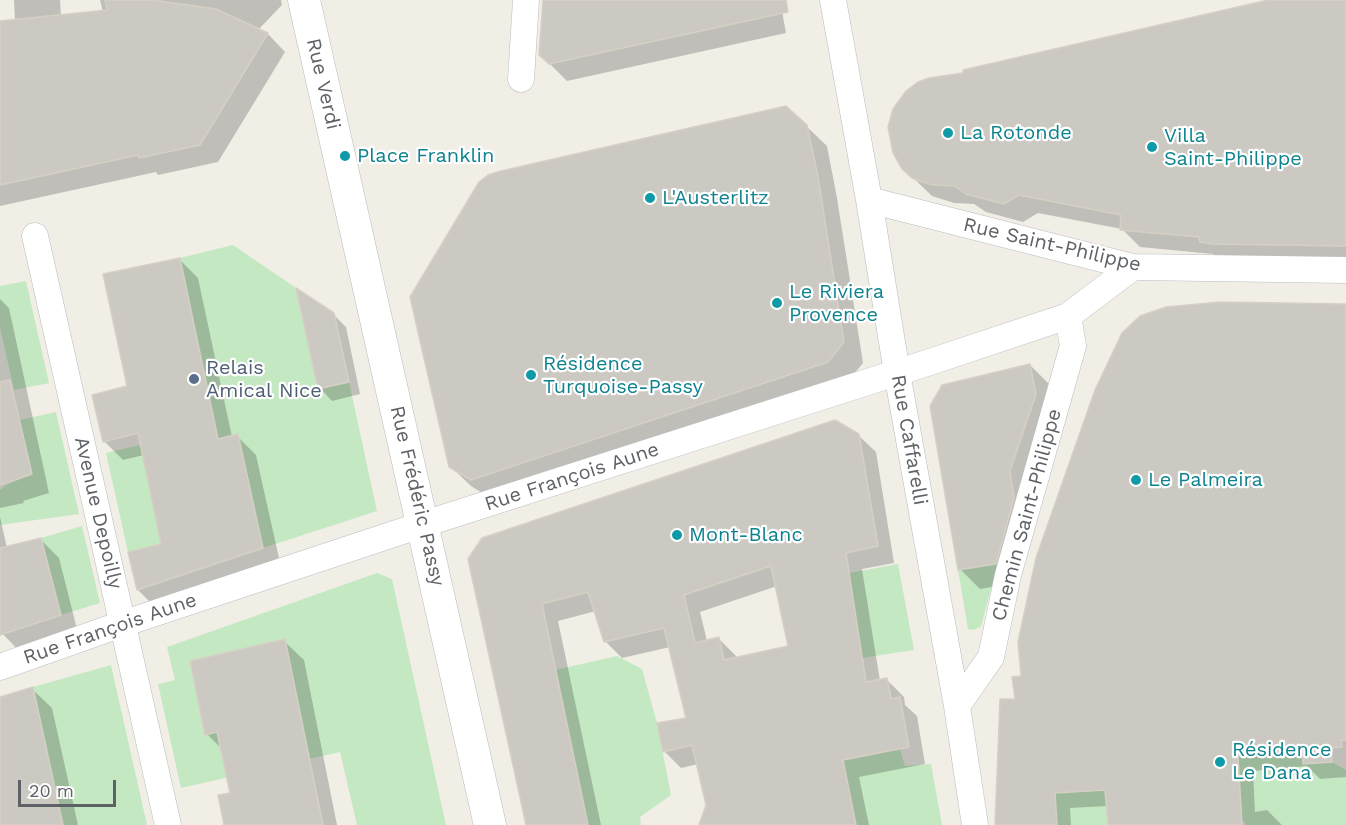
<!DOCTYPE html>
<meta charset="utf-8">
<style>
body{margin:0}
#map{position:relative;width:1346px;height:825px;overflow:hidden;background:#f1eee6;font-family:"Work Sans",sans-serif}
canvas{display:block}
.scale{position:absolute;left:18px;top:780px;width:98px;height:27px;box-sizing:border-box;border:3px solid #5e6267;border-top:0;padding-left:8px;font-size:18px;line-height:21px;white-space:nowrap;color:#5e6267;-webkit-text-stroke:4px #fff;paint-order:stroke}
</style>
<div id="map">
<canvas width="1346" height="825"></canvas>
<div class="scale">20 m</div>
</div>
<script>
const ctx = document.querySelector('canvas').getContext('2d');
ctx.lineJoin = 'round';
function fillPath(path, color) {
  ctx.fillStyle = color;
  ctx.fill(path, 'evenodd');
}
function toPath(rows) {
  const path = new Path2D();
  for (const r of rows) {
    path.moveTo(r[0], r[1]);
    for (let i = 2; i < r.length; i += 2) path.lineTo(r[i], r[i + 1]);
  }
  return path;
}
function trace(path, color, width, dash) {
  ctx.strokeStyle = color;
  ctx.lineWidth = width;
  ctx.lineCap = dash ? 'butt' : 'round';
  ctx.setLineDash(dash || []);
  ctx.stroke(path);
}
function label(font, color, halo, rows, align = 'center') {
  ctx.font = font + ' "Work Sans",sans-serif';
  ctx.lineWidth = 4.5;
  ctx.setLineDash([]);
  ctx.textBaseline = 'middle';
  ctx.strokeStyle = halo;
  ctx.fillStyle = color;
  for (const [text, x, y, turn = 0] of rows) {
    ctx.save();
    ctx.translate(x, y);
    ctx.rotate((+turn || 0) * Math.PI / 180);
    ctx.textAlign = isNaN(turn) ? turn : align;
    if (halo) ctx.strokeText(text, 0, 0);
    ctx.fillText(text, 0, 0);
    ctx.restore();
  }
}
fillPath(toPath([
 [233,245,296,288,318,389,349,382,377,511,263,548,237,434,143,456,161,544,128,552,106,453,215,427,180,258],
 [26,281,49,383,14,390,0,328,0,286],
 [56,412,79,514,0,525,0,490,6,485,32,474,20,420],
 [82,526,100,603,61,615,41,538],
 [998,563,981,626,974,630,968,629,958,570],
 [898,564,914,650,862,658,849,573],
 [377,573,392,579,446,825,357,825,340,752,181,788,158,684,175,680,167,647],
 [284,639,255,751,222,757,217,732,205,734,197,696,209,692,202,658],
 [617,656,642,669,657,723,671,795,640,817,641,825,588,825,555,670],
 [111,665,147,825,63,825,33,687],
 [900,749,905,766,931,764,942,825,856,825,850,795,828,763],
 [1302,750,1303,764,1332,762,1346,770,1346,825,1246,825,1235,812,1238,756],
 [1101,789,1170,818,1162,825,1057,825,1055,793]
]), '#c4e9c2');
fillPath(toPath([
 [14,0,60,0,61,16,103,12,100,0,281,0,282,5,258,30,268,34,285,52,218,162,158,175,156,172,0,206,0,22,15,21],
 [544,0,780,0,786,33,567,81,541,55],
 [1275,0,1346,0,1346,263,1219,260,1213,254,1140,247,1122,229,1038,213,1023,222,986,212,974,204,954,203,932,196,903,168,965,74],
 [806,126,827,146,837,198,863,363,848,381,492,499,471,486,450,466],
 [179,259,198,278,232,437,237,436,256,455,281,567,157,609,138,590,130,553,163,545,144,455,123,460,104,441,129,387],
 [0,299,9,308,49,493,23,501,24,503,0,508],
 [1346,305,1346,777,1320,779,1307,766,1253,771,1255,812,1267,810,1282,825,1109,825,1108,806,1070,808,1071,825,997,825,1016,700,1023,678],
 [333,314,346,327,360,394,332,401,320,388],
 [1030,365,1050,385,1015,583,980,589,960,569],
 [858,435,876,452,894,563,862,569,880,681,887,680,904,697,905,705,917,716,925,764,859,777,869,825,700,825,708,806,698,764,681,768,664,751,688,719,670,647,622,658,605,641,596,611,558,621,601,825,528,825,470,559],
 [777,586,790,647,736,659,736,656,719,639,707,641,700,612],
 [0,517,7,548,41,540,59,558,78,633,20,652,2,633,0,622],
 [284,641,304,660,337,825,226,825,231,794,222,749,207,734],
 [32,689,52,708,78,825,1,825,0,699]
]), '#0003');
const building = toPath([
 [105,0,152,0,216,9,268,33,200,145,139,158,138,155,0,185,0,21,107,10,105,0],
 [543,0,786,0,788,12,549,64,539,55,543,0],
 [1268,0,1346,0,1346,246,1213,244,1200,242,1199,237,1120,230,1121,215,1019,195,1004,204,966,194,954,186,934,185,922,182,912,178,902,169,893,153,888,127,893,109,906,91,918,82,929,78,963,73,963,70,1268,0],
 [786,106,807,125,818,177,844,342,828,362,471,480,449,467,410,297,479,182,488,175,501,171,786,106],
 [180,258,218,439,238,434,263,548,137,590,128,552,161,544,138,433,103,442,92,395,127,386,103,274,180,258],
 [296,288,334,313,349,382,318,389,296,288],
 [1221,302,1346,304,1346,740,1341,740,1342,747,1331,748,1332,762,1303,764,1302,750,1238,756,1242,825,1108,825,1105,790,1055,793,1057,825,995,825,1000,699,1015,699,1012,677,1021,676,1018,642,1036,558,1095,390,1122,333,1140,316,1166,307,1221,302],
 [1030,364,1036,394,1010,471,1014,498,996,564,958,570,930,406,942,385,1030,364],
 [10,380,32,474,0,485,0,382,10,380],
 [835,420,859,434,878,546,846,553,866,682,887,678,891,699,900,697,909,747,843,760,856,825,699,825,706,805,692,745,663,752,657,723,686,718,664,628,604,642,588,592,542,604,588,825,526,825,468,559,482,538,835,420],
 [771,566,788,646,724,660,719,637,695,643,684,595,771,566],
 [41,538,61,615,0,635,0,548,41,538],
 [285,639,323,825,224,825,218,795,230,793,217,732,205,735,190,661,285,639],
 [33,687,63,825,0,825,0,697,33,687]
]);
fillPath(building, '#ccc9c3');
trace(building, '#d6d0c4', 1.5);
const minor = toPath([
 [833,0,869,200,897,373,957,706,975,825],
 [521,79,526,0],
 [869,200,1133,267,1346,270],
 [35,236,168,825],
 [0,667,122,624,424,524,927,363,1068,316,1133,267],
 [957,706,991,657,1008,575,1073,346,1068,316]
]);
const tertiary = toPath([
 [304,0,490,825]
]);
trace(minor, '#b9bcc0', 27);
trace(tertiary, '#b9bcc0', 33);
trace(minor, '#fff', 26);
trace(tertiary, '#fff', 32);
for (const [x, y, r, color] of [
 [948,133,6,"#0f9aa8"],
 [1152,147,6,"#0f9aa8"],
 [345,156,6,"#0f9aa8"],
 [650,198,6,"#0f9aa8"],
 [777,303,6,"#0f9aa8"],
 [531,375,6,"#0f9aa8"],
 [194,379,6,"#5c6f8a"],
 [1136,480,6,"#0f9aa8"],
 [677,535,6,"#0f9aa8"],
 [1220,762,6,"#0f9aa8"]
]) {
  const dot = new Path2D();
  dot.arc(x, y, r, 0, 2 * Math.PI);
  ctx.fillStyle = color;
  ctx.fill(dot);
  trace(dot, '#fff', 2);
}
label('20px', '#5e6267', '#fff', [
 ["Rue Verdi",323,84,77],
 ["Rue Saint-Philippe",1052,245,13],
 ["Rue Caffarelli",909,440,80],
 ["Rue François Aune",572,477,-18],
 ["Rue Frédéric Passy",417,496,77],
 ["Avenue Depoilly",98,513,77],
 ["Chemin Saint-Philippe",1027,515,-75],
 ["Rue François Aune",110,629,-19]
]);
label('20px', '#0d838f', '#fff', [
 ["La Rotonde",960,133],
 ["Villa",1164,136],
 ["Saint-Philippe",1164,159],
 ["Place Franklin",357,156],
 ["L'Austerlitz",662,198],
 ["Le Riviera",789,292],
 ["Provence",789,315],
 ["Résidence",543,364],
 ["Turquoise-Passy",543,387],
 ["Le Palmeira",1148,480],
 ["Mont-Blanc",689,535],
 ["Résidence",1232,750],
 ["Le Dana",1232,773]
], 'left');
label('20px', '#4e5e75', '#fff', [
 ["Relais",206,368],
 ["Amical Nice",206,391]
], 'left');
</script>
